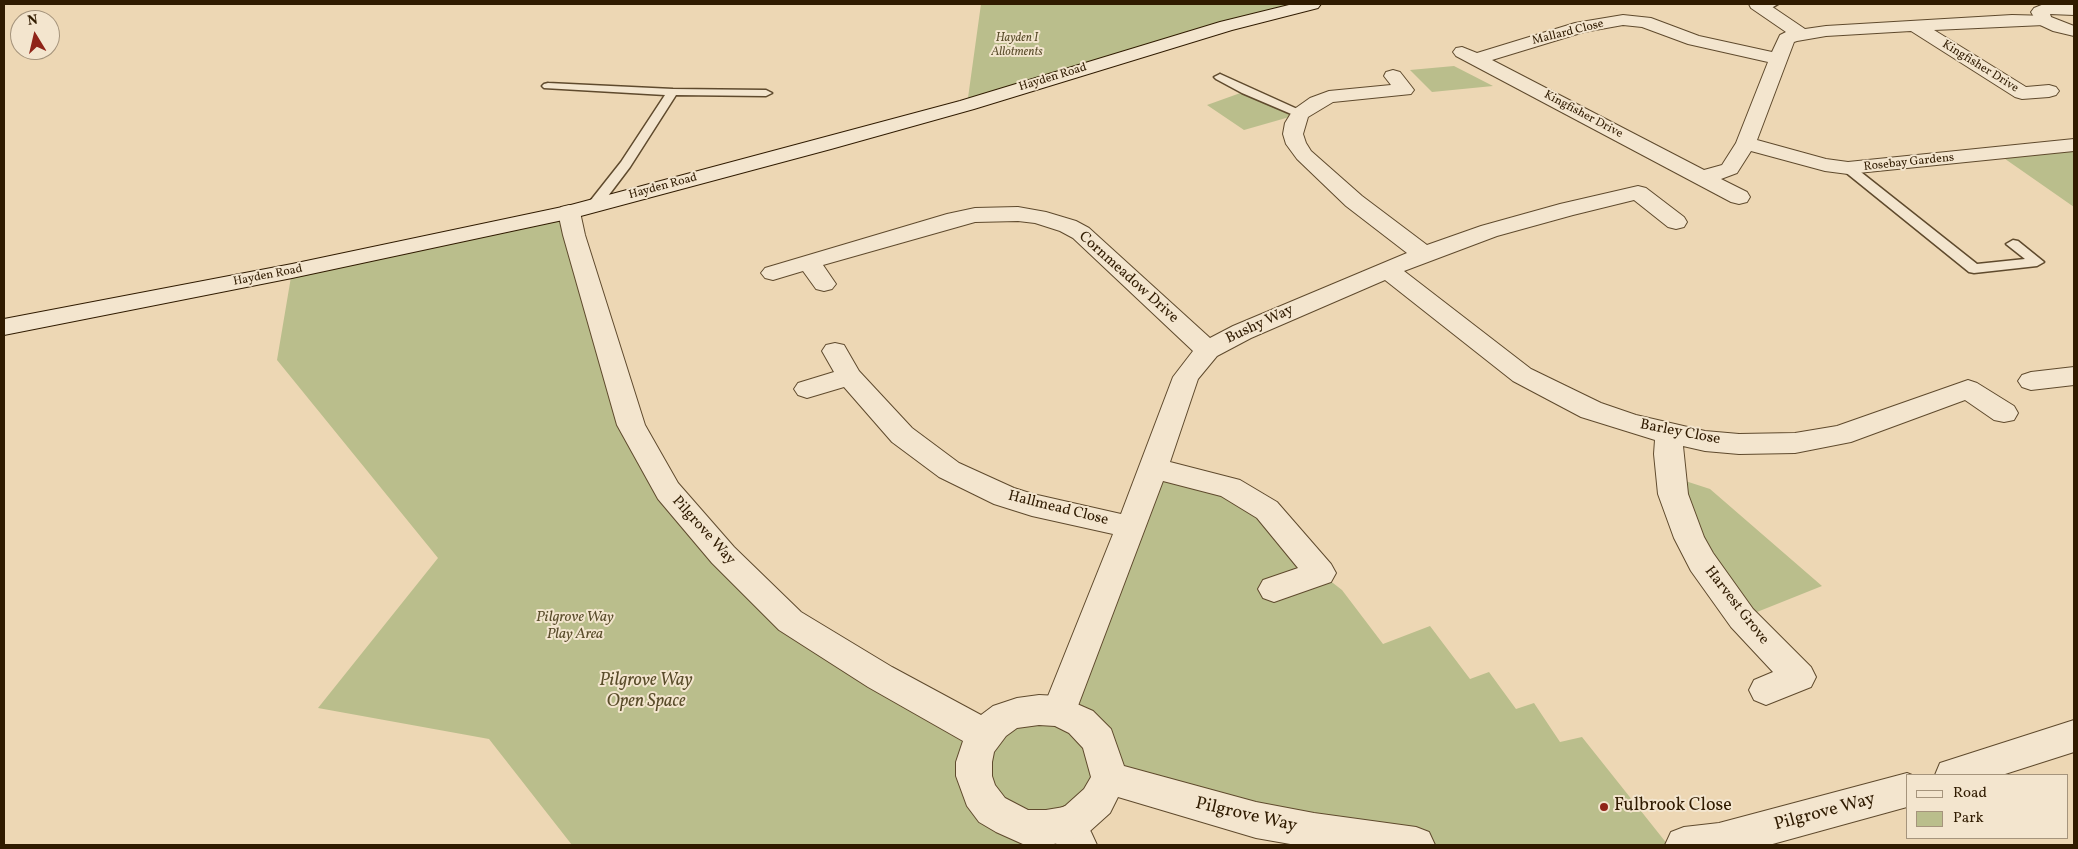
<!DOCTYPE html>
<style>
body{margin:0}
#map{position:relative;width:2078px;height:849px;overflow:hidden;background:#edd7b4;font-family:Vollkorn,serif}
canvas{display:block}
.frame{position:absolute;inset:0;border:5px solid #301b00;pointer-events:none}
.legend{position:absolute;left:1906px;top:774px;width:162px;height:65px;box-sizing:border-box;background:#f3e5ce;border:1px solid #a5947c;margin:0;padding:6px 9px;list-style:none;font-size:15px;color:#301b00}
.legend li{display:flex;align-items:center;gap:10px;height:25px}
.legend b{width:25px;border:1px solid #a5947c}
.north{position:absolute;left:10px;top:10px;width:50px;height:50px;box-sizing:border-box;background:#f3e5ce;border:1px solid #a5947c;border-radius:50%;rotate:351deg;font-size:14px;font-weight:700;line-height:20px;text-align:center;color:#301b00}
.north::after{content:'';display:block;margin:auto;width:18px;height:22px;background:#8f2418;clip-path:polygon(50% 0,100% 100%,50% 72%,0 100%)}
</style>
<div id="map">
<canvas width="2078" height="849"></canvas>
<div class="frame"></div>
<ul class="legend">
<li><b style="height:6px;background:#f3e5ce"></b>Road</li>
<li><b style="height:14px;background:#babe8c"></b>Park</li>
</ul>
<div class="north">N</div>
</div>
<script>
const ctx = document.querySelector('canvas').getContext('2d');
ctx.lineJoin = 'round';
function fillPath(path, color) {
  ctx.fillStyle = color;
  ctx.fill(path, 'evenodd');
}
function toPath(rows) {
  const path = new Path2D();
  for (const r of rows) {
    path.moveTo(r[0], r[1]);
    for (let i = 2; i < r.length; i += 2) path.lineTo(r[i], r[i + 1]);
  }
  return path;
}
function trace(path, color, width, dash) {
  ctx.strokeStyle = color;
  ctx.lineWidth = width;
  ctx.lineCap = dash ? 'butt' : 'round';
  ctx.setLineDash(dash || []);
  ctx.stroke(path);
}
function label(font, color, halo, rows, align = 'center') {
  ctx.font = font + ' Vollkorn,serif';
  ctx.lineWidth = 4;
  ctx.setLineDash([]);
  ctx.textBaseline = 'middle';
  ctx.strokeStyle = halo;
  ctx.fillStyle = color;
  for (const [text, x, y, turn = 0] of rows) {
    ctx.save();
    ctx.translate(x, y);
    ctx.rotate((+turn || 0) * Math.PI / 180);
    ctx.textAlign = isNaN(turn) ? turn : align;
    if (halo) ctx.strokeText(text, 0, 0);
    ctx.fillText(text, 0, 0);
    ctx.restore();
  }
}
fillPath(toPath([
 [981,4,1312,4,1269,14,967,105],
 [1454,66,1493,86,1432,92,1410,70],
 [1246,91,1300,114,1244,130,1207,105],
 [2074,145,2074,207,1998,154],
 [569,212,668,491,790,621,985,735,1059,711,1154,468,1230,488,1320,573,1342,590,1383,644,1430,626,1470,679,1489,672,1516,709,1534,703,1560,742,1582,737,1668,845,1417,845,1372,840,1109,778,1065,824,1078,845,572,845,489,739,318,708,438,558,277,360,292,271],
 [1670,476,1710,489,1822,586,1742,618]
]), '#babe8c');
const service = toPath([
 [1756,4,1778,4,1773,7,1760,8,1756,7,1756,4],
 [1220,74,1304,112,1306,114,1300,118,1296,116,1242,93,1216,79,1214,77,1220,74],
 [548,83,673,89,766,90,772,93,766,96,676,95,630,167,599,208,594,209,587,205,621,162,665,95,544,88,542,86,544,84,548,83],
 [1848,164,1852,165,1977,264,2025,259,2006,244,2013,240,2018,241,2044,262,2037,266,1974,273,1969,272,1844,171,1842,168,1844,165,1848,164]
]);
const minor = toPath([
 [1749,4,1768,4,1805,29,1826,26,2012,15,2050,16,2053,20,2050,24,2044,25,1934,30,2026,87,2049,85,2056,87,2059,91,2056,95,2049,97,2022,99,2015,97,1911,31,1826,36,1797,41,1794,42,1757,140,1826,159,1848,162,2074,139,2074,151,1848,174,1825,171,1751,151,1737,173,1721,179,1747,192,1750,197,1747,202,1739,204,1731,202,1456,56,1453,52,1456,48,1462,47,1477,53,1575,23,1623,15,1651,18,1699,36,1772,52,1780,35,1786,32,1751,8,1749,4],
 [1623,25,1642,27,1688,44,1768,62,1736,143,1722,165,1704,170,1492,60,1584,32,1623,25],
 [1393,70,1400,72,1411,86,1414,90,1411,94,1333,102,1308,117,1303,134,1306,143,1311,151,1362,196,1427,245,1481,226,1560,204,1638,186,1646,188,1684,217,1687,222,1684,227,1676,229,1668,227,1634,200,1573,215,1497,236,1404,271,1531,369,1601,403,1636,415,1705,431,1739,434,1795,433,1837,426,1968,380,1977,383,2014,406,2018,413,2014,420,2004,422,1994,420,1965,400,1851,442,1795,453,1739,454,1705,451,1683,446,1688,494,1704,537,1713,553,1753,609,1811,667,1816,677,1811,687,1766,705,1754,700,1749,690,1754,680,1773,672,1731,627,1691,571,1674,538,1658,494,1654,454,1655,440,1581,417,1513,381,1385,280,1251,338,1217,356,1198,379,1170,462,1240,480,1277,502,1331,564,1336,573,1331,582,1274,602,1263,598,1258,589,1263,580,1298,568,1257,518,1221,496,1163,481,1076,711,1071,722,1059,726,1047,722,1042,711,1113,534,1032,516,994,504,939,477,892,442,844,387,807,398,798,395,794,389,798,383,834,372,822,351,826,345,835,343,844,345,859,371,912,428,959,463,1014,488,1033,494,1121,514,1173,377,1193,351,1073,238,1060,231,1035,223,1018,221,975,222,823,265,836,284,832,289,824,291,816,289,803,271,773,280,765,278,761,273,765,268,947,214,975,208,1018,207,1046,212,1076,221,1089,228,1210,338,1233,326,1407,253,1346,206,1297,159,1286,144,1283,134,1285,123,1293,110,1310,98,1329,91,1391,85,1384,76,1386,72,1393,70],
 [2074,367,2074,385,2031,390,2022,387,2018,381,2022,375,2031,372,2074,367],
 [1065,806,1078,812,1091,832,1097,845,1057,845,1046,824,1052,812,1065,806]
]);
const tertiary = toPath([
 [2044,4,2074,5,2074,15,2050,14,2051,17,2074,26,2074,36,2053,31,2038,24,2031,12,2034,8,2044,4],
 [569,205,577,207,580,212,585,235,645,425,678,483,734,547,801,612,892,667,981,715,993,706,1017,698,1039,695,1059,696,1093,711,1111,729,1124,766,1256,802,1314,813,1416,827,1429,832,1435,845,1296,845,1256,838,1118,797,1110,813,1090,831,1065,842,1048,845,1025,845,996,832,979,822,967,806,956,776,956,762,963,741,868,687,779,630,712,563,658,499,617,425,563,235,558,212,561,207,569,205],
 [1039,725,1055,726,1069,733,1083,748,1091,777,1084,789,1064,807,1046,810,1028,810,1005,798,995,785,992,776,992,762,994,752,1006,736,1017,728,1039,725],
 [2074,720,2074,752,2002,775,1935,775,1940,763,2074,720],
 [1907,773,1912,775,1907,775,1907,807,1769,845,1665,845,1671,832,1684,827,1719,823,1907,773]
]);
const secondary = toPath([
 [1293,4,1321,4,1318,8,1232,30,974,109,831,149,577,217,292,278,4,335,4,319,292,264,567,206,960,101,1220,22,1293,4]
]);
trace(service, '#5f4a2d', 3);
trace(minor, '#5f4a2d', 2);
trace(tertiary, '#5f4a2d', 2);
trace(secondary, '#301b00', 2);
fillPath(service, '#f3e5ce');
fillPath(minor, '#f3e5ce');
fillPath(tertiary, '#f3e5ce');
fillPath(secondary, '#f3e5ce');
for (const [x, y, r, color] of [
 [1604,807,5,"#8f2418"]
]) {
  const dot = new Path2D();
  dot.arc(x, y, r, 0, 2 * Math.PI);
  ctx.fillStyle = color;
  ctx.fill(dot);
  trace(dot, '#f3e5ce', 2);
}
label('12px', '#301b00', '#f3e5ce', [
 ["Mallard Close",1568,33,-14],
 ["Kingfisher Drive",1980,67,32],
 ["Hayden Road",1053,78,-17],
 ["Kingfisher Drive",1583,115,28],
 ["Rosebay Gardens",1909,163,-6],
 ["Hayden Road",663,187,-15],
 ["Hayden Road",268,276,-11]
]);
label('italic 12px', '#594c2a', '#f3e5ce', [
 ["Hayden I",1017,39],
 ["Allotments",1017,53]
]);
label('15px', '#301b00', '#f3e5ce', [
 ["Cornmeadow Drive",1128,278,42],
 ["Bushy Way",1260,325,-25],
 ["Barley Close",1680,433,11],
 ["Hallmead Close",1058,509,14],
 ["Pilgrove Way",703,531,48],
 ["Harvest Grove",1736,606,52]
]);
label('italic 15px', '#594c2a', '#f3e5ce', [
 ["Pilgrove Way",575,618],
 ["Play Area",575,635]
]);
label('italic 18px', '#594c2a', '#f3e5ce', [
 ["Pilgrove Way",646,682],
 ["Open Space",646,703]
]);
label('18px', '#301b00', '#f3e5ce', [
 ["Fulbrook Close",1614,807]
], 'left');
label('18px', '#301b00', '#f3e5ce', [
 ["Pilgrove Way",1825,813,-15],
 ["Pilgrove Way",1246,816,13]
]);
</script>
